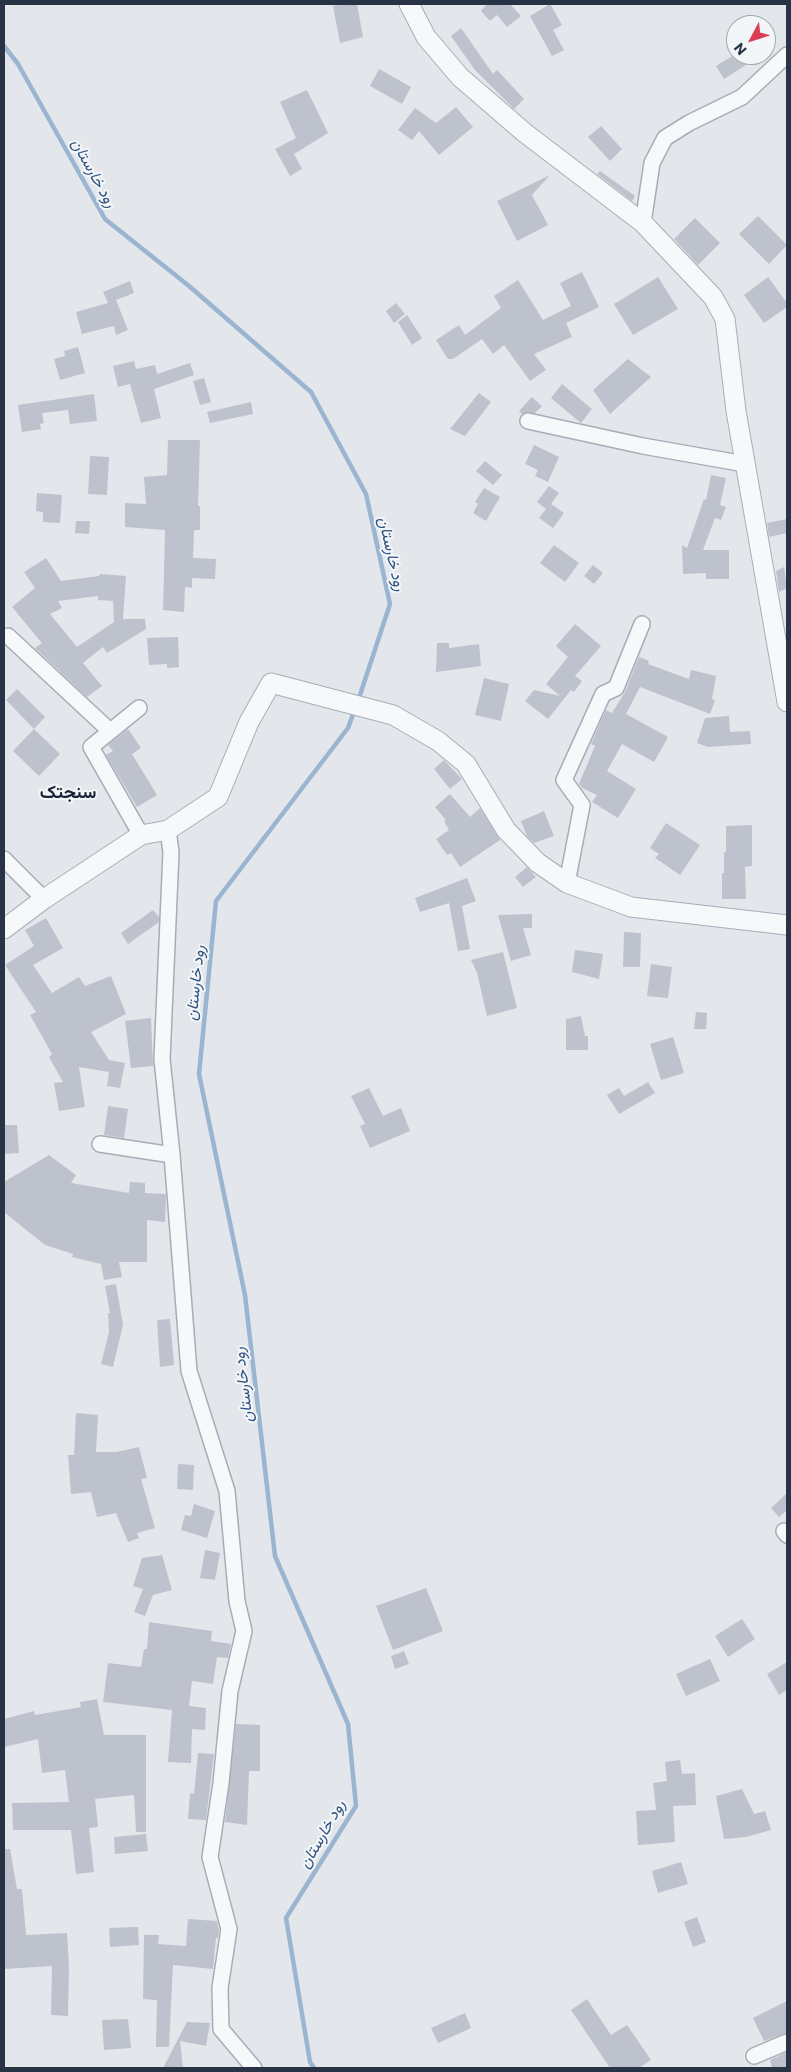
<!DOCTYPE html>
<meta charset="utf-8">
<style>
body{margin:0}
#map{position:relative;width:791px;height:2072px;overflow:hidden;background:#e3e7ec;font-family:Commissioner,sans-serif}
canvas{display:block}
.frame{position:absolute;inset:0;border:5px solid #293346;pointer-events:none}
.north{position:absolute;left:726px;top:15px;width:50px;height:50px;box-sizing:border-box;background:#f3f6f9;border:1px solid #a2a8b1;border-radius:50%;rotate:230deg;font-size:14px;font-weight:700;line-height:20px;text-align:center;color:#293346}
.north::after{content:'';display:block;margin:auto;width:18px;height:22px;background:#da3f56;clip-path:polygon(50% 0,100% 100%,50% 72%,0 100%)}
</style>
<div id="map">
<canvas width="791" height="2072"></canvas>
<div class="frame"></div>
<div class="north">N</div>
</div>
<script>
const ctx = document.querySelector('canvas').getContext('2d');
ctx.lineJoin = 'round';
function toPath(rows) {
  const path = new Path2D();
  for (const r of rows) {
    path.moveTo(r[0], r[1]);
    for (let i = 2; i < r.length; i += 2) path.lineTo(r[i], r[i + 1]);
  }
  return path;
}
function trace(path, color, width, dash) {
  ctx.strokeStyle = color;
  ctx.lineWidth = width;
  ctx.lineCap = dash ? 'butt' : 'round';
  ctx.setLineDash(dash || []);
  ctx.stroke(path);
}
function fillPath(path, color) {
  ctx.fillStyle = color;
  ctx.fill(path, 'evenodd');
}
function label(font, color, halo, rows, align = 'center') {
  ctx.font = font + ' Commissioner,Vazirmatn,sans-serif';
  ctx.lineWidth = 4;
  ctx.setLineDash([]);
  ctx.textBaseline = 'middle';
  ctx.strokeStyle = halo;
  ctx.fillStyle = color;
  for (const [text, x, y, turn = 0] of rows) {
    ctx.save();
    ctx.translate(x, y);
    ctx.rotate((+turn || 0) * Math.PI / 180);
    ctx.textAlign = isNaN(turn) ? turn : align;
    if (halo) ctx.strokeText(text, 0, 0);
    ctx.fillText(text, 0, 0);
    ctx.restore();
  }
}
trace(toPath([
 [4,46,18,64,105,219,189,286,311,392,366,494,390,604,358,701],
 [314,2068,310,2062,286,1918,356,1806,348,1724,275,1556,245,1295,199,1074,216,901,348,728,355,709]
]), '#9bb4cf', 4.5);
fillPath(toPath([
 [342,4,357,4,363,37,340,43,333,6],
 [487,4,510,4,521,16,507,27,497,15,490,21,481,11],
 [550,4,562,25,553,30,564,50,552,56,530,16],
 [461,28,493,74,497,70,524,99,514,109,475,70,451,36],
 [734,55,744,55,749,63,724,79,716,66],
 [379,69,411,87,402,104,370,86],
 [307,90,328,133,294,154,302,169,290,176,275,149,296,138,280,102],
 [456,107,473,127,439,155,419,131,412,140,398,130,415,108,436,123],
 [601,126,622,149,610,161,588,137],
 [600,171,635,196,632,201,597,174],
 [550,175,532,195,548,225,517,241,497,201],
 [758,216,787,245,769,264,739,234],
 [695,218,720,243,698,265,674,239],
 [582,272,599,307,566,323,572,337,534,354,546,370,530,381,504,345,493,354,482,339,453,359,448,359,436,340,459,325,465,335,501,308,494,296,518,280,543,320,571,306,560,283],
 [658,277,678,309,633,335,614,304],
 [768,277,787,303,787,307,764,323,744,295],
 [130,281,134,293,116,300,128,330,116,335,114,326,82,334,76,312,108,303,103,292],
 [396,303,405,314,394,323,386,311],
 [407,315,422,338,412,345,398,322],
 [78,347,85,373,60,380,54,359,65,356,64,351],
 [628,359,651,377,610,414,593,390],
 [134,361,136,369,155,365,157,374,190,363,194,375,154,389,161,418,141,423,130,384,118,387,113,366],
 [204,378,211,402,200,405,193,381],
 [562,384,592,409,581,423,551,398],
 [479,393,491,402,465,436,450,429],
 [94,394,97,421,70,424,68,410,42,413,44,423,40,424,41,429,22,432,18,405],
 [532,397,542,406,535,413,522,414,519,411],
 [251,402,253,414,210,423,207,412],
 [168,440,200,440,198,506,200,506,200,530,194,530,193,558,216,559,215,579,192,578,192,588,185,587,184,612,163,610,165,530,125,527,125,503,146,504,144,477,167,475],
 [534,445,559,457,548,482,535,476,538,470,525,464],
 [90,456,109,457,107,495,88,494],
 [485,461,502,475,493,485,476,471],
 [711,475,726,478,720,505,726,507,721,520,715,518,703,550,729,550,729,579,706,579,706,573,683,574,682,545,687,548,704,499,706,500],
 [549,486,559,493,551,504,564,513,553,528,539,518,546,509,537,502],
 [484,488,500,497,486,521,473,513,478,504,475,502],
 [37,493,62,495,60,523,43,522,43,512,36,511],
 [787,519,787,533,769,537,767,523],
 [76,521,90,521,89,534,75,533],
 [554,545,579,563,565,582,540,563],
 [46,558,61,581,99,576,100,574,126,576,123,619,145,619,146,629,107,653,103,647,83,663,102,686,87,697,35,648,42,643,12,607,35,588,24,572],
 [98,596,98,600,113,601,114,622,77,647,50,614,62,608,58,601],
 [593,565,603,573,594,584,584,576],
 [784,567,787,588,779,592,776,571],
 [575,624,601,646,575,676,582,681,574,692,571,690,548,719,525,701,534,690,560,696,546,684,568,657,556,646],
 [178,637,179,667,167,668,167,664,149,665,147,638],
 [437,643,449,643,449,648,479,644,481,666,436,672],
 [639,657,649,661,648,664,689,679,691,670,716,676,712,699,715,700,710,714,640,687,626,714,668,737,654,762,622,744,607,771,636,789,618,818,592,802,597,795,582,788,579,784,595,746,591,744,606,710,612,713,625,692],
 [484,678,509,684,501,721,475,715],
 [17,689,45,717,34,729,6,700],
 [729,716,730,732,750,731,751,744,708,747,697,743,705,718],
 [34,729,60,754,39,776,13,751],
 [128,729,141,748,132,754,157,795,137,807,106,755,113,751,108,745],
 [444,760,462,779,450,789,434,769],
 [450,794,470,817,480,808,500,840,460,867,451,853,447,855,436,839,449,830,444,821,446,820,435,807],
 [544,811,554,836,534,843,527,836,521,821],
 [666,823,700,845,680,875,655,858,659,854,650,848],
 [752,825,752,866,745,867,746,899,722,899,722,873,724,873,724,852,726,852,726,826],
 [527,867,536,877,523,887,515,877],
 [467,878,476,901,462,906,470,949,458,951,449,903,420,912,415,898],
 [153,910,159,917,159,922,128,944,121,933],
 [532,914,532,928,523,928,531,955,511,961,498,915],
 [46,918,63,948,33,965,52,993,79,977,85,986,111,976,126,1014,91,1032,109,1060,125,1063,120,1088,107,1086,109,1072,79,1067,85,1107,59,1111,54,1083,63,1082,49,1057,52,1054,30,1015,36,1012,5,965,34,946,25,930],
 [624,932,641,933,640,967,623,967],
 [575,950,603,954,599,979,572,972],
 [503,952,517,1008,487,1016,477,973,471,960],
 [651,964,672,967,668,998,647,996],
 [696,1012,707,1013,706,1029,694,1029],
 [581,1016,585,1036,588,1036,588,1050,566,1050,566,1019],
 [151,1018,153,1066,131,1068,125,1021],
 [673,1037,684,1073,661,1080,650,1044],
 [648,1082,655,1093,619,1114,607,1095,619,1088,624,1096],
 [369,1088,383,1116,401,1108,410,1131,370,1148,360,1126,365,1124,351,1096],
 [108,1106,128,1109,124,1138,104,1135],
 [4,1125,17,1125,19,1153,4,1154],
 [49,1155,76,1175,71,1183,129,1193,130,1182,145,1183,145,1193,166,1194,165,1222,147,1220,147,1262,119,1262,122,1277,104,1280,101,1264,72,1257,73,1254,45,1245,4,1212,4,1182],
 [116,1284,123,1325,113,1367,101,1364,109,1332,108,1313,110,1313,105,1286],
 [170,1319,174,1365,160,1367,157,1320],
 [76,1413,98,1415,96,1452,116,1452,139,1447,147,1478,141,1479,155,1528,137,1533,139,1538,128,1542,116,1513,97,1517,91,1492,71,1494,68,1455,74,1455],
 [178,1464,194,1465,193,1490,177,1489],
 [787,1493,787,1510,779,1517,771,1508],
 [194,1504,215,1511,207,1538,181,1530,185,1515,191,1516],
 [205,1550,220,1553,215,1580,200,1578],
 [162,1555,172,1590,153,1595,145,1616,134,1612,143,1589,133,1586,142,1558],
 [426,1588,443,1631,393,1650,376,1606],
 [742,1619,755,1639,728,1657,715,1636],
 [149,1622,212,1631,211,1641,231,1644,228,1658,217,1657,213,1684,192,1681,189,1706,206,1708,205,1730,192,1729,191,1763,168,1762,172,1710,103,1702,108,1663,141,1667,144,1649,147,1649],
 [404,1651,409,1664,395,1669,391,1656],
 [710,1659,720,1681,686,1696,676,1674],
 [787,1662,787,1690,779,1695,767,1674],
 [97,1699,104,1735,146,1735,146,1832,136,1832,134,1795,95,1799,98,1827,89,1828,94,1872,76,1874,71,1830,13,1830,12,1803,69,1802,65,1770,42,1773,38,1739,4,1747,4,1719,34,1711,35,1715,81,1707,80,1702],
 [236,1724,260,1725,260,1771,249,1771,247,1825,225,1822],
 [198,1753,214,1754,206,1820,188,1819,190,1793,194,1794],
 [680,1760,682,1774,695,1773,696,1805,673,1806,675,1842,638,1845,636,1811,656,1810,653,1783,667,1781,665,1762],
 [742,1789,754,1814,765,1811,771,1830,746,1837,724,1839,716,1796],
 [146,1834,148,1851,115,1854,114,1837],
 [4,1849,10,1849,17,1889,22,1889,26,1935,67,1933,69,1967,68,2016,51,2015,52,1966,4,1969],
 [681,1862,688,1884,658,1893,652,1871],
 [697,1917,706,1942,693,1947,684,1922],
 [188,1919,217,1921,219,1930,218,1938,216,1938,213,1969,173,1965,169,2047,156,2047,157,2000,143,1999,144,1935,159,1935,158,1944,186,1946],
 [138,1927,139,1945,110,1947,109,1928],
 [587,1999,611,2035,627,2025,651,2060,639,2068,610,2068,571,2010],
 [787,2001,787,2033,764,2041,753,2018],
 [465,2013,471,2028,438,2043,431,2028],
 [128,2019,131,2048,104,2050,102,2020],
 [187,2022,210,2023,206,2046,180,2041,183,2068,163,2068],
 [787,2052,787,2068,772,2068,770,2060]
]), '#bdc2cd');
const minor = toPath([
 [643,223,652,163,665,138,689,123,742,97,787,55],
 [528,421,643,446,745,464],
 [8,636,110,731],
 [139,708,91,747,141,835],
 [168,830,171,852,162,1059,172,1155,189,1371,227,1491,237,1601,244,1631,230,1691,221,1783,210,1857,229,1929,220,1988,221,2029,254,2068],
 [4,859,44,899],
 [567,883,582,805,564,780,603,694,616,688,642,624],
 [100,1144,172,1155],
 [784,1531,787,1535],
 [754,2056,787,2042]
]);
const tertiary = toPath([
 [409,4,426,37,460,77,525,133,643,223,713,297,725,319,736,411,787,702],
 [4,929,44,899,141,835,168,830,218,797,249,722,271,683,393,715,438,741,466,764,506,830,538,863,567,883,631,907,787,925]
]);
trace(minor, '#a7adb7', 18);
trace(tertiary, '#a7adb7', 21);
trace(minor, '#f6f8fa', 15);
trace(tertiary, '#f6f8fa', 19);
label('italic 16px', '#2f527e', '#f3f6f9', [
 ["رود خارستان",94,173,61],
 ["رود خارستان",392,554,77],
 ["رود خارستان",195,983,-84],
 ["رود خارستان",243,1385,-97],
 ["رود خارستان",322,1834,-60]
]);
label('bold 18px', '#1b2437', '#f3f6f9', [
 ["سنجتک",68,792]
]);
</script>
